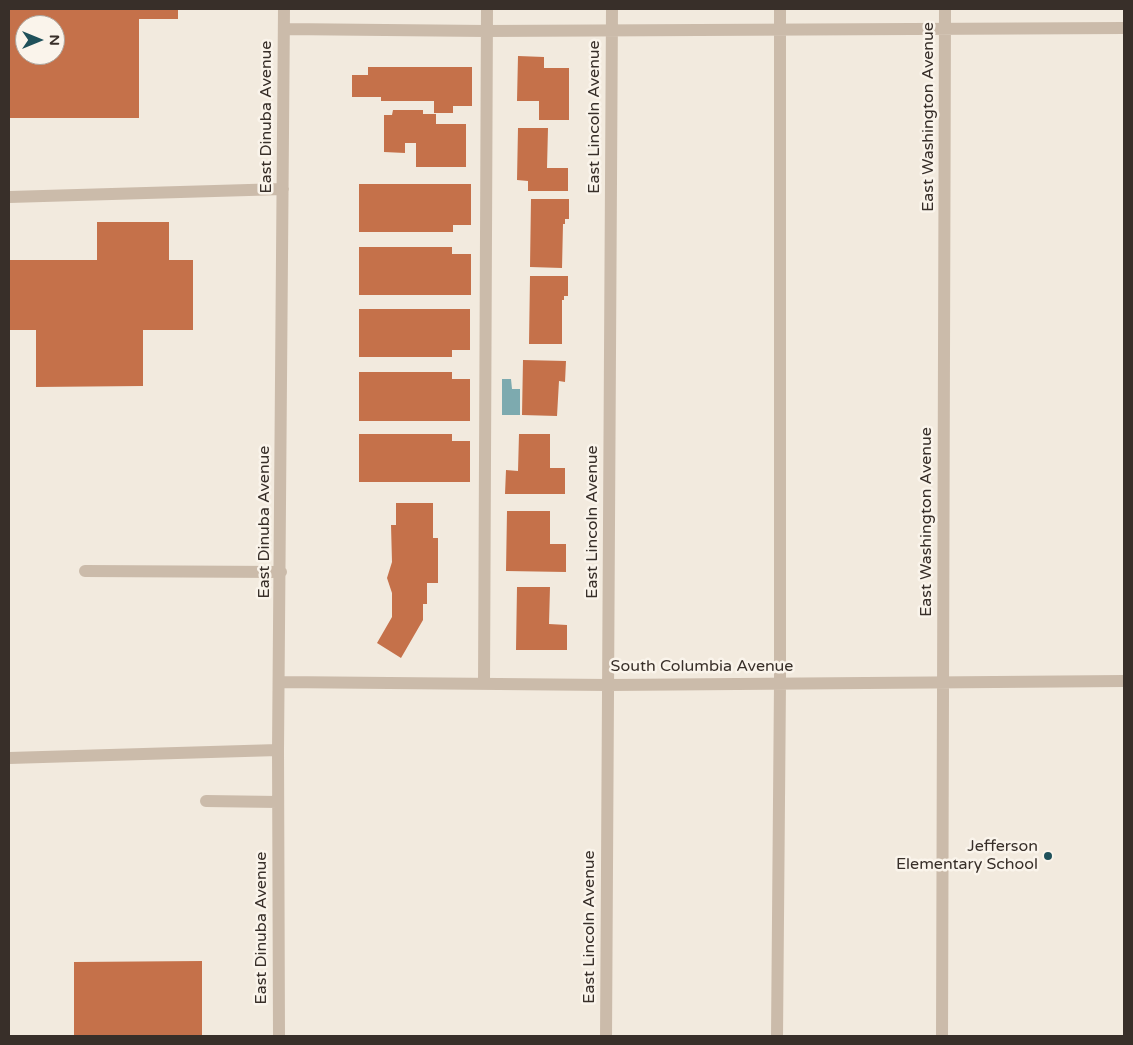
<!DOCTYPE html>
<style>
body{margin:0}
#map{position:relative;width:1133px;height:1045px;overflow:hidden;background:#f2eade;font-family:"Varela Round",sans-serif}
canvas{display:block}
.frame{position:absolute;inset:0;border:10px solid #382f29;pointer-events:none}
.north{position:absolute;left:15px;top:15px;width:50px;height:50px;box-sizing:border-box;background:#faf4eb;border:1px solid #aca59d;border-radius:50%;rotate:90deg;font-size:14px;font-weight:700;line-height:20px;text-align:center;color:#382f29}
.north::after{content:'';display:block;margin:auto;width:18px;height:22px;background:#1f515a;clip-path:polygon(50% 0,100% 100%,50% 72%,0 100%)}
</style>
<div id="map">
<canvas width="1133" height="1045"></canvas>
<div class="frame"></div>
<div class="north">N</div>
</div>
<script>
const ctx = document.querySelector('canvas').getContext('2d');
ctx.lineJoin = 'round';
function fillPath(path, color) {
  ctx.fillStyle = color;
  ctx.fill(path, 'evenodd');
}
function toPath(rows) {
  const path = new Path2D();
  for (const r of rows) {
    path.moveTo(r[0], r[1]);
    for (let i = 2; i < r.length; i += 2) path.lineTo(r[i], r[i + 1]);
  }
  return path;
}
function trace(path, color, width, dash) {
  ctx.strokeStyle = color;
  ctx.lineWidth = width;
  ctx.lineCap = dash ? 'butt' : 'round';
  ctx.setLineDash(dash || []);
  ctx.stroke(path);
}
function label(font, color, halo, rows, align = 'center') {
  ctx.font = font + ' "Varela Round",sans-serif';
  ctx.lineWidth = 5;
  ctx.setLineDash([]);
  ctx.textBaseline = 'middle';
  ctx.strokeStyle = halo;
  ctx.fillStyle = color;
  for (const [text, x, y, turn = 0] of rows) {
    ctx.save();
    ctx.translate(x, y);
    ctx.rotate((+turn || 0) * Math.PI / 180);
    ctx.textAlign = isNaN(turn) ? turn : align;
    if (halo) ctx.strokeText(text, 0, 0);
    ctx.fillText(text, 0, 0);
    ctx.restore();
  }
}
fillPath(toPath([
 [502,379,511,379,512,389,520,389,520,415,502,415]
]), '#7daaaf');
fillPath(toPath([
 [9,9,178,9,178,19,139,19,139,118,9,118],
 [25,25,55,25,55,55,25,55],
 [518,56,544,57,544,68,569,68,569,120,539,120,539,101,517,101],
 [368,67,472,67,472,106,453,106,453,113,434,113,434,101,381,101,381,97,352,97,352,75,368,75],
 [393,110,423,110,423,114,436,114,436,124,466,124,466,167,416,167,416,143,405,143,405,153,384,152,384,115,392,115],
 [518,128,548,128,547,168,568,168,568,191,528,191,528,181,517,180],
 [359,184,471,184,471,225,453,225,453,232,359,232],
 [531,199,569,199,569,219,565,219,565,224,563,224,562,268,530,267],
 [97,222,169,222,169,260,193,260,193,330,143,330,143,386,36,387,36,330,9,330,9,260,97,260],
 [359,247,452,247,452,254,471,254,471,295,359,295],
 [530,276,568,276,568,296,564,296,564,300,562,300,562,344,529,344],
 [359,309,470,309,470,350,452,350,452,357,359,357],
 [523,360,566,361,565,382,559,381,557,416,522,415],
 [359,372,452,372,452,379,470,379,470,421,359,421],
 [359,434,452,434,452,441,470,441,470,482,359,482],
 [519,434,550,434,550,468,565,468,565,494,505,494,506,470,518,471],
 [396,503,433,503,433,538,438,538,438,583,427,583,427,604,423,604,423,620,401,658,377,643,392,617,392,593,387,578,392,562,391,525,396,525],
 [507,511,550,511,550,544,566,544,566,572,506,571],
 [517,587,550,587,549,624,567,625,567,650,516,650],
 [202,961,202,1036,74,1036,74,962]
]), '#c5714a');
trace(toPath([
 [284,29,486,31,1124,28],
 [9,197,283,189],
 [85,571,281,572],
 [280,682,608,685,1124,681],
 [484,683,487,9],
 [9,758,278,750],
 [206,801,278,802],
 [279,1036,278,750,284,9],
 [606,1036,612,9],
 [777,1036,780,683,780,9],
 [942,1036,945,9]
]), '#cbbbaa', 12);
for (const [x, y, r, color] of [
 [1048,856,5,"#1f515a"]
]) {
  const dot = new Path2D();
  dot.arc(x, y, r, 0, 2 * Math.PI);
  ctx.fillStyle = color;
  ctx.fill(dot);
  trace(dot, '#faf4eb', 2);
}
label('16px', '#382f29', '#faf4eb', [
 ["East Dinuba Avenue",267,117,-90],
 ["East Lincoln Avenue",595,117,-90],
 ["East Washington Avenue",929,117,-90],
 ["East Dinuba Avenue",265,522,-90],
 ["East Lincoln Avenue",593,522,-90],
 ["East Washington Avenue",927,522,-90],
 ["South Columbia Avenue",702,667],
 ["East Lincoln Avenue",590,927,-90],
 ["East Dinuba Avenue",262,928,-90]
]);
label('16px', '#382f29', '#faf4eb', [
 ["Jefferson",1038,847],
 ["Elementary School",1038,865]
], 'right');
</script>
